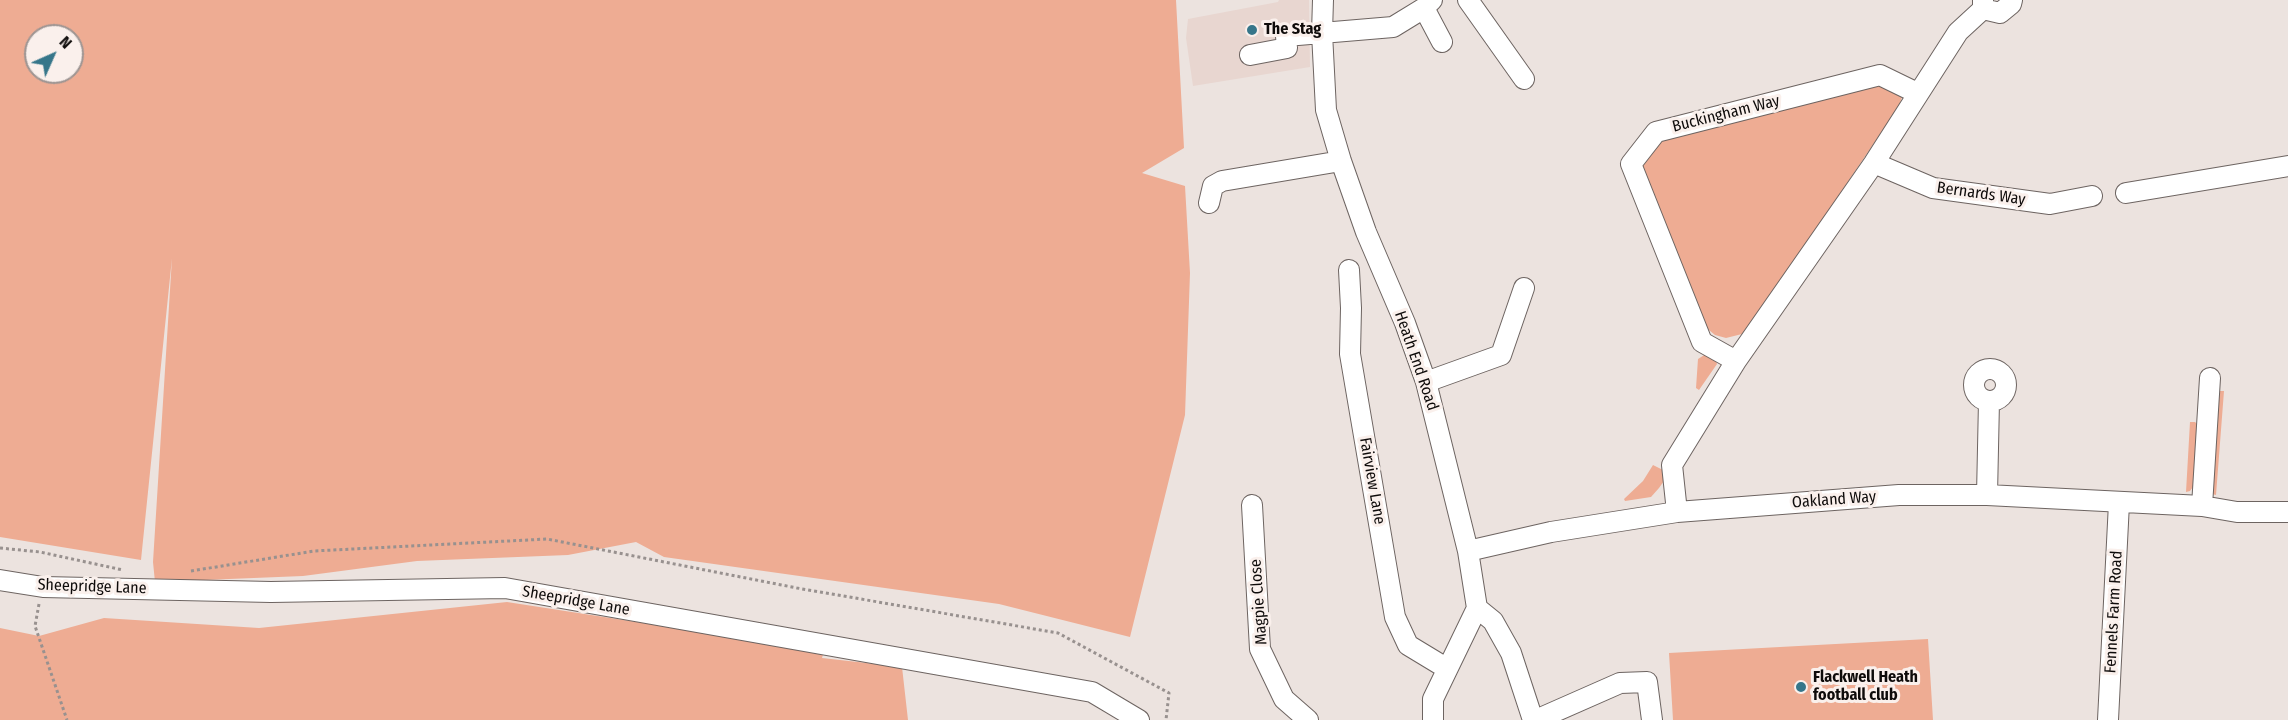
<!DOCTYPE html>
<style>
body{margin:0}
#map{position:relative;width:2288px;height:720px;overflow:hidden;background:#ece3df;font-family:"Fira Sans Condensed",sans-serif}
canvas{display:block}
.north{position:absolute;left:24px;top:24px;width:60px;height:60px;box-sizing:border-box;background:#faf0ec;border:2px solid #9c9492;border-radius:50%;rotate:45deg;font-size:16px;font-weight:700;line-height:24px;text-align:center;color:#0e0b0a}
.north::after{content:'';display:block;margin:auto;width:21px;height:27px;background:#36768a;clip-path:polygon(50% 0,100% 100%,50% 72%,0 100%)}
</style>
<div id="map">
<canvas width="2288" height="720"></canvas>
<div class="north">N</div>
</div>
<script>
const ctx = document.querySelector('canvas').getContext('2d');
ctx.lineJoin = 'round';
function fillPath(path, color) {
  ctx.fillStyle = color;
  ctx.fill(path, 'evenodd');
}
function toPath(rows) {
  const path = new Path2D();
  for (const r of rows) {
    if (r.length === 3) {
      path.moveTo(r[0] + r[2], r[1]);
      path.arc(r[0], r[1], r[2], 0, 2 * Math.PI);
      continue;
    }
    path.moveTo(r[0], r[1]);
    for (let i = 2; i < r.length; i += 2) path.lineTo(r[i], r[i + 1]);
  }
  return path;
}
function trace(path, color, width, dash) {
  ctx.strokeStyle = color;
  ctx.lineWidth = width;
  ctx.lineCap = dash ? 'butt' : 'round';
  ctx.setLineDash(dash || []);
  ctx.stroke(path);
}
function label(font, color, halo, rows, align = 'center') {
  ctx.font = font + ' "Fira Sans Condensed",sans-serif';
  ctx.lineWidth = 6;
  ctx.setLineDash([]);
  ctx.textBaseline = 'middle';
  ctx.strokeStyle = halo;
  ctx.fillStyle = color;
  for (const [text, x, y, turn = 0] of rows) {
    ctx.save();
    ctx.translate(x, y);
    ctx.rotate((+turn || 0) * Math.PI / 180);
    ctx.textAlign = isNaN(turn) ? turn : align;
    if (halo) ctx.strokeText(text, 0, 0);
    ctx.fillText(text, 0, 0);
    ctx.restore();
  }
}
fillPath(toPath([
 [1279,0,1309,0,1310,67,1193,86,1186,38,1188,19,1278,2]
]), '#e8d6d0');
fillPath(toPath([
 [0,0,1176,0,1184,148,1142,173,1185,186,1190,273,1185,415,1130,637,999,604,664,557,636,542,568,555,417,561,303,576,155,582,153,562,172,258,141,560,0,537],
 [36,36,72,36,72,72,36,72],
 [1887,77,1901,88,1902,97,1899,106,1746,333,1726,338,1715,335,1704,326,1641,171,1649,140],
 [1712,350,1717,364,1699,390,1696,388,1698,359],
 [2219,391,2224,391,2216,495,2208,493],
 [2190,422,2195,422,2199,426,2196,483,2190,491,2186,492],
 [1653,465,1665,471,1666,478,1659,488,1651,497,1625,501,1624,499,1643,481],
 [507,602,824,651,822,658,902,667,908,720,0,720,0,628,39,636,104,618,259,628],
 [1928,639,1933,720,1673,720,1669,653]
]), '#eeac93');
const minor = toPath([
 [1323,0,1322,33,1326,110,1341,161,1366,232,1405,323,1426,382,1468,551,1477,608,1433,699,1433,720],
 [1468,0,1524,79],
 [1424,8,1442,42],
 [1983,9,2000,13,2011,4,2012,0],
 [1250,55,1287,48,1286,36,1393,27,1424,8,1432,0],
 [1874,163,1933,188,2050,204,2092,196],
 [2126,193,2288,166],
 [1209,203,1213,186,1222,181,1341,161],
 [1349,270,1351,308,1350,354,1395,617,1408,645,1446,668],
 [1736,361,1702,342,1631,164,1656,132,1880,75,1917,93],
 [1990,385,16],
 [1426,382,1501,355,1524,288],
 [1987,495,1989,401],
 [1252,505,1260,649,1284,699,1308,720],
 [2202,506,2210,378],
 [1677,512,1672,465,1736,361,1874,163,1958,32,1983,9,1983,0],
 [1468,551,1551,532,1677,512,1899,495,1987,495,2202,506,2237,512,2288,512],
 [0,580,43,587,271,592,505,588,1092,692,1139,720],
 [1477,608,1493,621,1511,653,1533,720],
 [1536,720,1620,683,1647,682,1652,720],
 [2108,720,2119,503]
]);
trace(minor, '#6d6461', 22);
trace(toPath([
 [0,548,40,552,123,570],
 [191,571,314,551,547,539,797,588,1058,633,1169,693,1166,720],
 [39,604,35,626,67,720]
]), '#98918f', 3, [3, 3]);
trace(minor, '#fff', 20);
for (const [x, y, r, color] of [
 [1252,30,6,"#36768a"],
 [1801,687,6,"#36768a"]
]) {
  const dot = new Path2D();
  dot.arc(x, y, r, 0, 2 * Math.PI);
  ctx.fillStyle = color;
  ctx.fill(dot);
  trace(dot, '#faf0ec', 2);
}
label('bold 16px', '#0e0b0a', '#faf0ec', [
 ["The Stag",1264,30],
 ["Flackwell Heath",1813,678],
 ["football club",1813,696]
], 'left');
label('16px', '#0e0b0a', '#faf0ec', [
 ["Buckingham Way",1726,114,-14],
 ["Bernards Way",1981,194,8],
 ["Heath End Road",1416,361,71],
 ["Fairview Lane",1372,481,80],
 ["Oakland Way",1834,500,-4],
 ["Sheepridge Lane",92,587,2],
 ["Sheepridge Lane",576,601,10],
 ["Magpie Close",1259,602,-94],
 ["Fennels Farm Road",2114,612,-87]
]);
</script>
